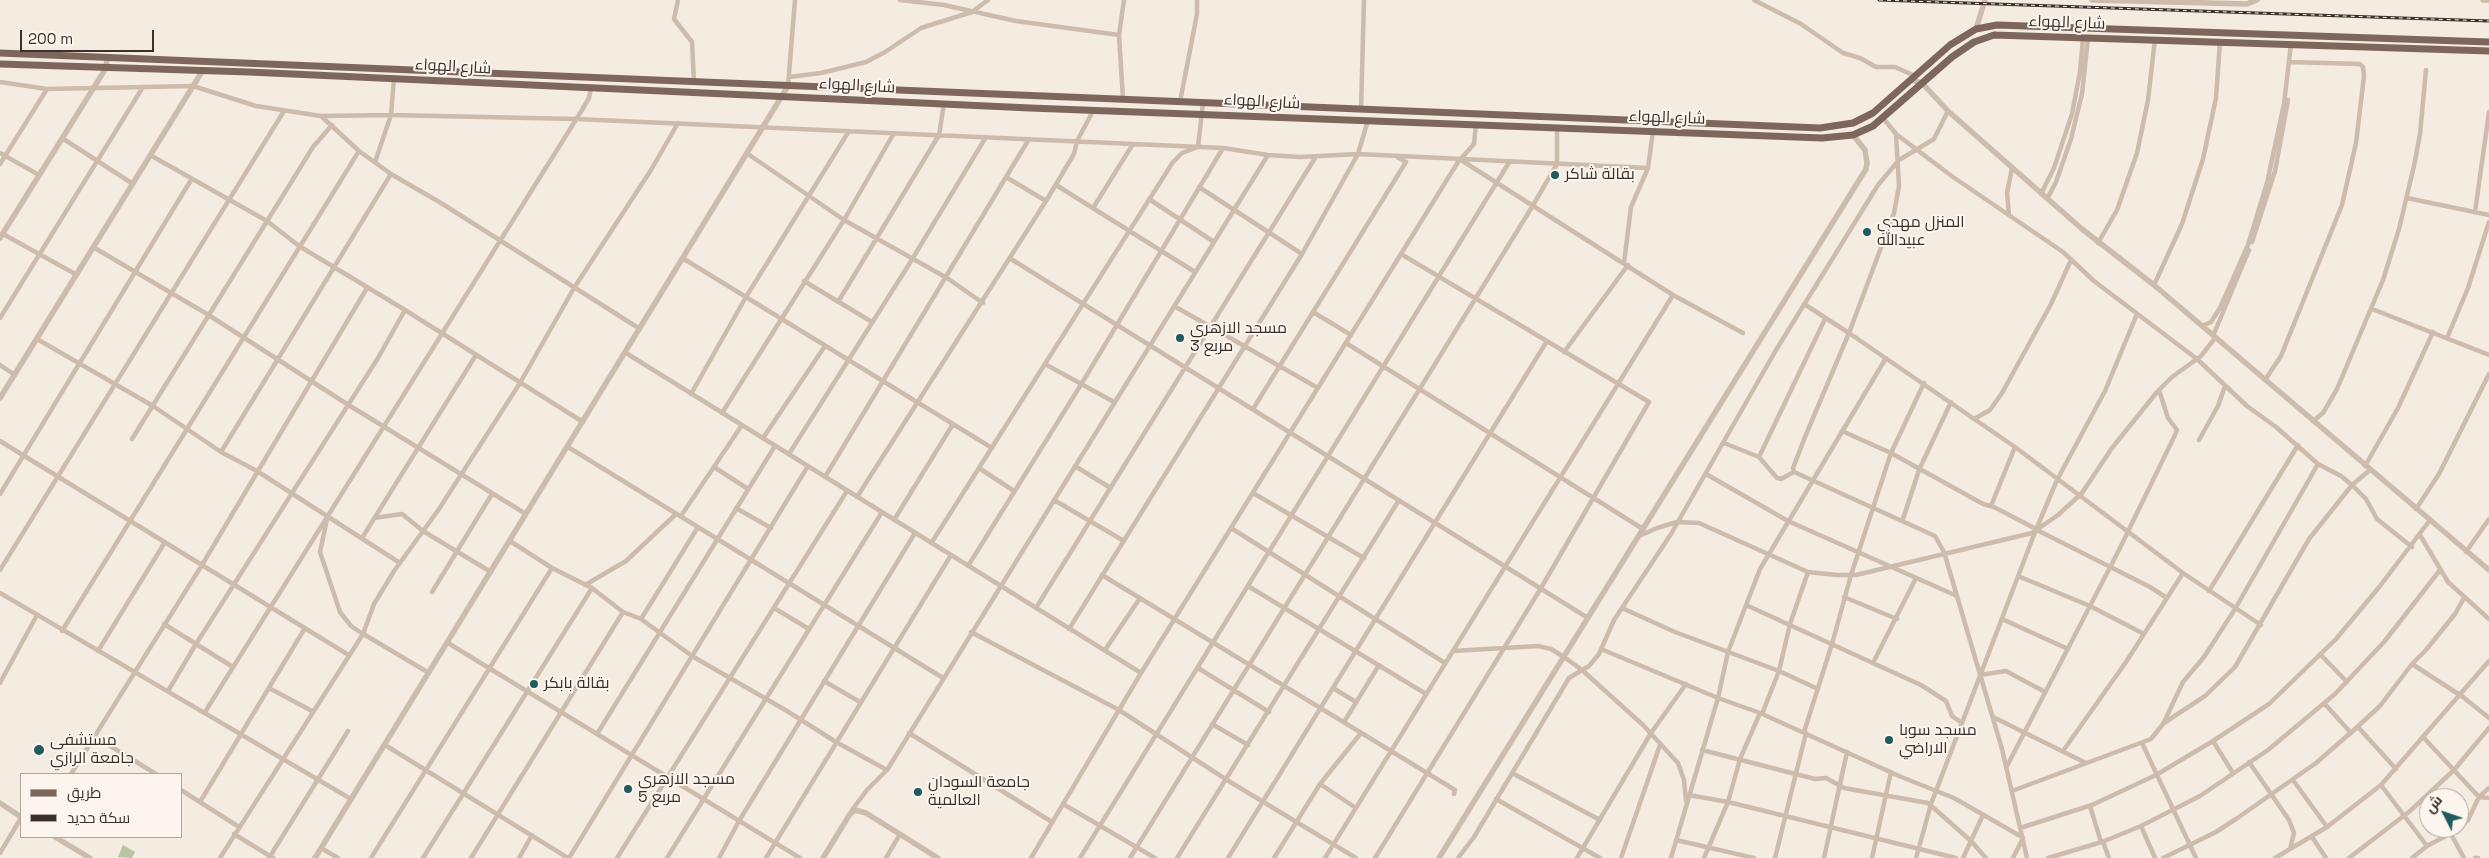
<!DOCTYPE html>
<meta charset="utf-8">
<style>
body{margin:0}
#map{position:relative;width:2489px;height:858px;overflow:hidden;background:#f4ebe1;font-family:"Space Grotesk",Cairo,sans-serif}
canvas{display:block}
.legend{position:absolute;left:20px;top:773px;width:162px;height:65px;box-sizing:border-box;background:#fbf5ee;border:1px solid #aea6a0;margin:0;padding:6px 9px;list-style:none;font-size:15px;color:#3b302b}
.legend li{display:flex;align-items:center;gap:10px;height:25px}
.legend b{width:25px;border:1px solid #aea6a0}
.north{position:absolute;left:2419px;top:788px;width:50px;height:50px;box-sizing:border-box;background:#fbf5ee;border:1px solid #aea6a0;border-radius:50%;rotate:311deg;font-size:14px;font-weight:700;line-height:20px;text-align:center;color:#3b302b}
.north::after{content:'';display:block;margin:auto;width:18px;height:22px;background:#1f5a5e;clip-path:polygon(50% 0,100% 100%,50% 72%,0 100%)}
.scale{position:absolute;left:20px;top:30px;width:134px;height:22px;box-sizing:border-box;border:2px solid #3b302b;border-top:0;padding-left:6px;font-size:15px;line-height:18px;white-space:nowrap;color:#3b302b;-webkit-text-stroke:4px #fbf5ee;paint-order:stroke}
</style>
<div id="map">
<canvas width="2489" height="858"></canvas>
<ul class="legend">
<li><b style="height:6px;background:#7d675c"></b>طريق</li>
<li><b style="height:6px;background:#3b302b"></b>سكة حديد</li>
</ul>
<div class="north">ش</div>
<div class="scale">200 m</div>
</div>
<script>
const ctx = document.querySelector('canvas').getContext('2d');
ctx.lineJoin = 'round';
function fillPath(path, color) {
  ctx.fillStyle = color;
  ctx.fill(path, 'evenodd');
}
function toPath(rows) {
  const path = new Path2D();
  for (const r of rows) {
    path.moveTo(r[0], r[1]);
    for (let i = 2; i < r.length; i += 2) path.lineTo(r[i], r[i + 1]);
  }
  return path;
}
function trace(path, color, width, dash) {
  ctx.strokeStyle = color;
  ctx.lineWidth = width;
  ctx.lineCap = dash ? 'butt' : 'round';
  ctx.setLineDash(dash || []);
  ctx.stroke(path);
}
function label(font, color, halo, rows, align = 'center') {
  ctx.font = font + ' "Space Grotesk",Cairo,sans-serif';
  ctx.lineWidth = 4;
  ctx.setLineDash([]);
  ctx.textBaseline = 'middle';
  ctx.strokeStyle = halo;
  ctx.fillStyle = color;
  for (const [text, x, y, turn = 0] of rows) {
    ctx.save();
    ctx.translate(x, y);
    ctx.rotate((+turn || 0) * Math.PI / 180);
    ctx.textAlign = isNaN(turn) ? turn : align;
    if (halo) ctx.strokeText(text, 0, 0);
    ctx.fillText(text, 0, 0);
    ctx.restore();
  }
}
fillPath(toPath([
 [123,845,135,852,132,858,118,857]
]), '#b8c4a0');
trace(toPath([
 [678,0,674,19,692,42,694,82],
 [900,0,944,5,1016,21,1119,35],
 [1754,0,1801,24,1843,53,1860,58,1876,67,1895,67,1915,76],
 [789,77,821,73,866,62,885,52,921,28,972,12,988,0],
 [0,82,47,89,193,86,256,106,321,116,391,115,576,119,1223,148,1268,155,1300,157,1358,154,1648,168],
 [788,86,795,0],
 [1123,99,1119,35,1124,0],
 [1180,102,1197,14,1197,0],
 [1361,110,1364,0],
 [321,116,359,151,391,174,441,203,640,329],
 [1884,119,1896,134,1899,186,1894,213,1849,333,2015,447,2183,573,2261,625],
 [1896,134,1953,177,2063,252,2094,281,2197,359,2247,406,2276,427,2318,464,2341,476,2352,485,2366,499,2377,519,2412,547],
 [62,138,133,184],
 [0,153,39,175],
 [748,154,844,220,947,278,983,303],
 [150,155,267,221,299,246,405,310],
 [1461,160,1673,295,1743,333],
 [375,162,391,115,394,78],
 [0,164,47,89],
 [1006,177,1046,201],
 [1056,185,1195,272],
 [1199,187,1302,254],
 [2041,194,2054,168,2072,114,2080,72,2083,38],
 [2407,198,2489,215],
 [1149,199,1214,242],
 [2047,199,2056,182,2071,139,2082,94,2088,38],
 [1093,208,1133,144],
 [2475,212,2489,112],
 [2009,215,2007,193,2012,168],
 [3,234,77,275],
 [2252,242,2275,171,2288,100],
 [2098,243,2117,210,2137,153,2148,100,2155,39],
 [93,247,207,314,347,404,526,514],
 [684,259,992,448],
 [1011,259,1588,618],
 [1624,263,1631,207,1648,168,1653,131],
 [804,281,872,322],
 [2154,285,2182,224,2203,159,2216,98,2220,42],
 [838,302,939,135,944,104],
 [1804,304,1849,333,1805,437,1793,468,1794,472,1935,536,1944,552,2002,749,2027,858],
 [1174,306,1318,388],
 [2372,309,2489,355],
 [1313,312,1351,335],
 [0,318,143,87],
 [2202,326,2211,322,2220,308,2248,245,2267,183,2284,104,2291,44],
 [2213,336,2249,250],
 [2447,338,2468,288,2489,222],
 [37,339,153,406,221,452,257,471,400,563],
 [1346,343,1643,529],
 [1564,352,1628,265],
 [626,353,1141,673],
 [1045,364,1114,402],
 [0,365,15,375],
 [2265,380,2281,356,2342,205,2356,143,2364,76,2363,67,2360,64,2289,62],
 [691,394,746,297,849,131],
 [1253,409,1406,162,1397,157],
 [722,413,844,220,894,133],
 [1974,419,1990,410,2002,393,2051,304,2071,260],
 [2313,421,2323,413,2337,389,2383,280,2399,229,2414,166,2420,134,2426,70],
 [1842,431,1891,453,1983,504,1994,507,2036,529],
 [763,438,825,346],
 [132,439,313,147,332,125],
 [2199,440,2218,406,2225,386],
 [0,441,347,654],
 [1724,443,1759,457,1777,478,1781,479,1794,472],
 [568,447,943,678],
 [221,452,391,174],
 [789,454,908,266,986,137],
 [1759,457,1825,319],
 [1075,466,1109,487],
 [2365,466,2398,408,2433,332],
 [714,467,748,489],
 [979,468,1014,491],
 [1706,474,1788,521,1957,596],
 [825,477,1029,139],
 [1253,493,1364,558],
 [0,494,191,180],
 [857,497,1046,201,1074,154,1077,141,1093,111],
 [1054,500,1124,541],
 [1991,506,2015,447],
 [736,508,771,528],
 [2416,509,2439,474,2489,374],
 [681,516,742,425],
 [374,518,402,514,423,531,491,572],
 [327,519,320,552,340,612,351,626,360,632,429,673],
 [1903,519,1919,470,1951,402],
 [894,520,953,424],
 [1231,528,1445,663],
 [2037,530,2150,587,2167,598],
 [2420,535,2448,582,2489,619],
 [1639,536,1657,528,1677,522,1699,523,1808,572,1837,575,1856,575,2032,533,2058,515,2082,493,2112,448,2157,392,2172,377,2201,356,2215,338],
 [362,538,476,355],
 [510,541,552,568,592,588,623,612,641,619,692,656,787,711,836,742,887,770],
 [932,542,1173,162,1182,153,1198,147,1203,103],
 [2466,552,2489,519],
 [968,566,1082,383,1223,148],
 [0,570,284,111],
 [1102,575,1455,790,1454,794],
 [2018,576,2090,606,2144,634],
 [585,585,626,561,676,514],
 [1248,586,1426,694],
 [2209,591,2298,445],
 [432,592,492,494],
 [0,593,351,799],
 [1844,597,1897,619],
 [1746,605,1921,685,1946,701,1952,716,1962,723],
 [774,608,809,629],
 [1036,608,1315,158],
 [1622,608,1675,632,1779,671,1818,689],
 [641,619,698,527],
 [2002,619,2068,649],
 [164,624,233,667],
 [1069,629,1302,254,1358,154,1368,120],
 [62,631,359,151],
 [971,632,1119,710,1227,780,1356,858],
 [448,643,800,858],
 [1601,649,1718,698,1760,713,1899,776,1954,798,2022,837],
 [1105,650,1140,598],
 [98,651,165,542],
 [1453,651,1538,646,1551,649,1564,657,1582,670,1643,725,1678,763,1684,780,1686,801],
 [2320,654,2347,682],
 [1873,663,1916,578],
 [2412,664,2463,697,2489,718],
 [1198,668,1269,712],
 [1980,675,2006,671,2045,692],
 [824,681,860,702],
 [0,683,37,615],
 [269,688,312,711],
 [1333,688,1356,702],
 [168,691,196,644,378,358,405,310,583,422],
 [2324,703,2351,733],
 [205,712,582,110,589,98,591,88],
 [1762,714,1779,671,1790,624,1808,572],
 [1993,717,2086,763],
 [1344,722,1379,665],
 [2164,723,2205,696,2235,667,2309,539,2352,485,2370,470],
 [1212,724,1248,745],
 [2358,727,2396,769],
 [1804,732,1832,644,1851,575,1891,453,1924,383],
 [909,733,1052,822],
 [597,734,775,446],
 [94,736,156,774],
 [2423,737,2479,797,2489,798],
 [2213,741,2233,773],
 [2142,743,2196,858],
 [385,745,568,858],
 [1702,750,1815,779,1826,778,1844,788,1928,803,1971,841,1986,858],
 [2063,751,2126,662,2183,573],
 [2249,762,2289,820,2294,833,2290,849],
 [2007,766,2119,550,2175,435,2177,430,2168,418,2159,390],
 [1512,773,1600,820],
 [71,774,202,565,367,288],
 [2293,780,2327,827],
 [1320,784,1356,808],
 [2381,785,2427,846],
 [181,790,239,827],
 [2012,791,2151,739,2163,724,2183,682,2204,657,2235,609,2318,464],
 [1689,795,1728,802,1956,858],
 [1496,799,1600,858],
 [200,802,305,628],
 [1063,804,1155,858],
 [2090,806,2101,842],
 [852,810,867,790,887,770,1268,155],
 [2141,826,2155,858],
 [2020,828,2092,805,2156,775,2213,741,2269,704,2336,639,2380,586,2430,520],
 [234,834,273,858],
 [2451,834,2464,858],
 [2312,837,2326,858],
 [1676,840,1754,858],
 [2103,842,2109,858],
 [321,848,338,858],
 [0,853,21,818],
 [220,858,363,634,374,604,394,571,439,509,520,383,574,288,651,170,678,123],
 [269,858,348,731],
 [371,858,552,568],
 [423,858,592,588],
 [471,858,623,612],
 [519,858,532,835],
 [569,858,808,466],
 [617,858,847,491],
 [667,858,882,512],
 [719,858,739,821,915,533],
 [766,858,951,555],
 [886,858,900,834],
 [1031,858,1141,673,1458,162,1474,144,1476,124],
 [1080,858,1510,161],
 [1130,858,1532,207,1557,164,1557,127],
 [1177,858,1399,500],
 [1228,858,1547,341],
 [1274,858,1320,784,1361,733],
 [1325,858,1673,295],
 [1375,858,1541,588,1649,402,1401,254],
 [1458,858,1474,837,1569,678,1589,666,1599,654,1614,620,1671,534,1776,350,1878,185,1899,160,1934,139,1948,111],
 [1577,858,1651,733,1686,684],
 [1621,858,1660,745],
 [1671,858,1718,698,1728,652,1760,569,1886,358],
 [1704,858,1728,802,1740,759,1760,713],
 [1775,858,1806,733],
 [1824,858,1847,752],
 [1872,858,1891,772],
 [1916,858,1931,804,2035,532,2057,480,2105,391,2137,314],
 [1963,858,1983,815],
 [2013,858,2023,838],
 [2048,858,2102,842,2141,826,2200,796,2268,750,2335,694,2384,642,2440,570],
 [2163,858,2216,832,2236,819,2316,763,2355,729,2380,706,2412,664,2426,650,2455,614,2464,598],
 [2275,858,2327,827,2381,785,2489,661],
 [2349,858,2410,811,2454,770,2489,728],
 [2412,858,2427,846,2459,829,2468,820,2479,797,2489,788],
 [2475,858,2478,858]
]), '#cdbbac', 4.5);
trace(toPath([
 [2092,0,2247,4,2257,0],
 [2483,0,2489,0],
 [1976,29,1985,0],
 [1911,80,1922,83,1948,111,2082,229,2154,285,2489,570],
 [0,238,106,68,107,58],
 [0,398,203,70],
 [0,803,21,817],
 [55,837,90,858],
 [315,858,788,86],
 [823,858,850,814,855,810,866,813,938,858],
 [1439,858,1866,169,1867,163,1865,150,1853,135]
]), '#cdbbac', 5.5);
trace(toPath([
 [0,53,1820,128,1853,123,1873,113,1950,45,1976,29,1997,25,2489,42],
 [0,64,249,72,1030,108,1822,138,1853,135,1873,126,1952,57,1974,42,1994,35,2489,51]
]), '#7d675c', 7);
const rail = toPath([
 [1879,0,2489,21]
]);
trace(rail, '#3b302b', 3);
trace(rail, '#fbf5ee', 1, [4]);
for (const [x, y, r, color] of [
 [1555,175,5,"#1f5a5e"],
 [1867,232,5,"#1f5a5e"],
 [1180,338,5,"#1f5a5e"],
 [534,684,5,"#1f5a5e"],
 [1889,740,5,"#1f5a5e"],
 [39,750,6,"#1f5a5e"],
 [628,789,5,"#1f5a5e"],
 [918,792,5,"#1f5a5e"]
]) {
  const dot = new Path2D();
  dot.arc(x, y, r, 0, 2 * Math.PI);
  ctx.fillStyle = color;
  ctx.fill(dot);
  trace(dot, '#fbf5ee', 2);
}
label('16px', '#3b302b', '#fbf5ee', [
 ["شارع الهواء",2067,23,2],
 ["شارع الهواء",453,67,3],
 ["شارع الهواء",857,86,3],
 ["شارع الهواء",1262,102,3],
 ["شارع الهواء",1667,118,2]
]);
label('16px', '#3b302b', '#fbf5ee', [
 ["بقالة شاكر",1565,175],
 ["المنزل مهدي",1877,223],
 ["عبيدالله",1877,241],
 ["مسجد الازهري",1190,329],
 ["مربع 3",1190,347],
 ["بقالة بابكر",544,684],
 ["مسجد سوبا",1899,731],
 ["الاراضي",1899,749],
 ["مستشفى",50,741],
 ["جامعة الرازي",50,759],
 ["مسجد الازهري",638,780],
 ["مربع 5",638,798],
 ["جامعة السودان",928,783],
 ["العالمية",928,801]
], 'left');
</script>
